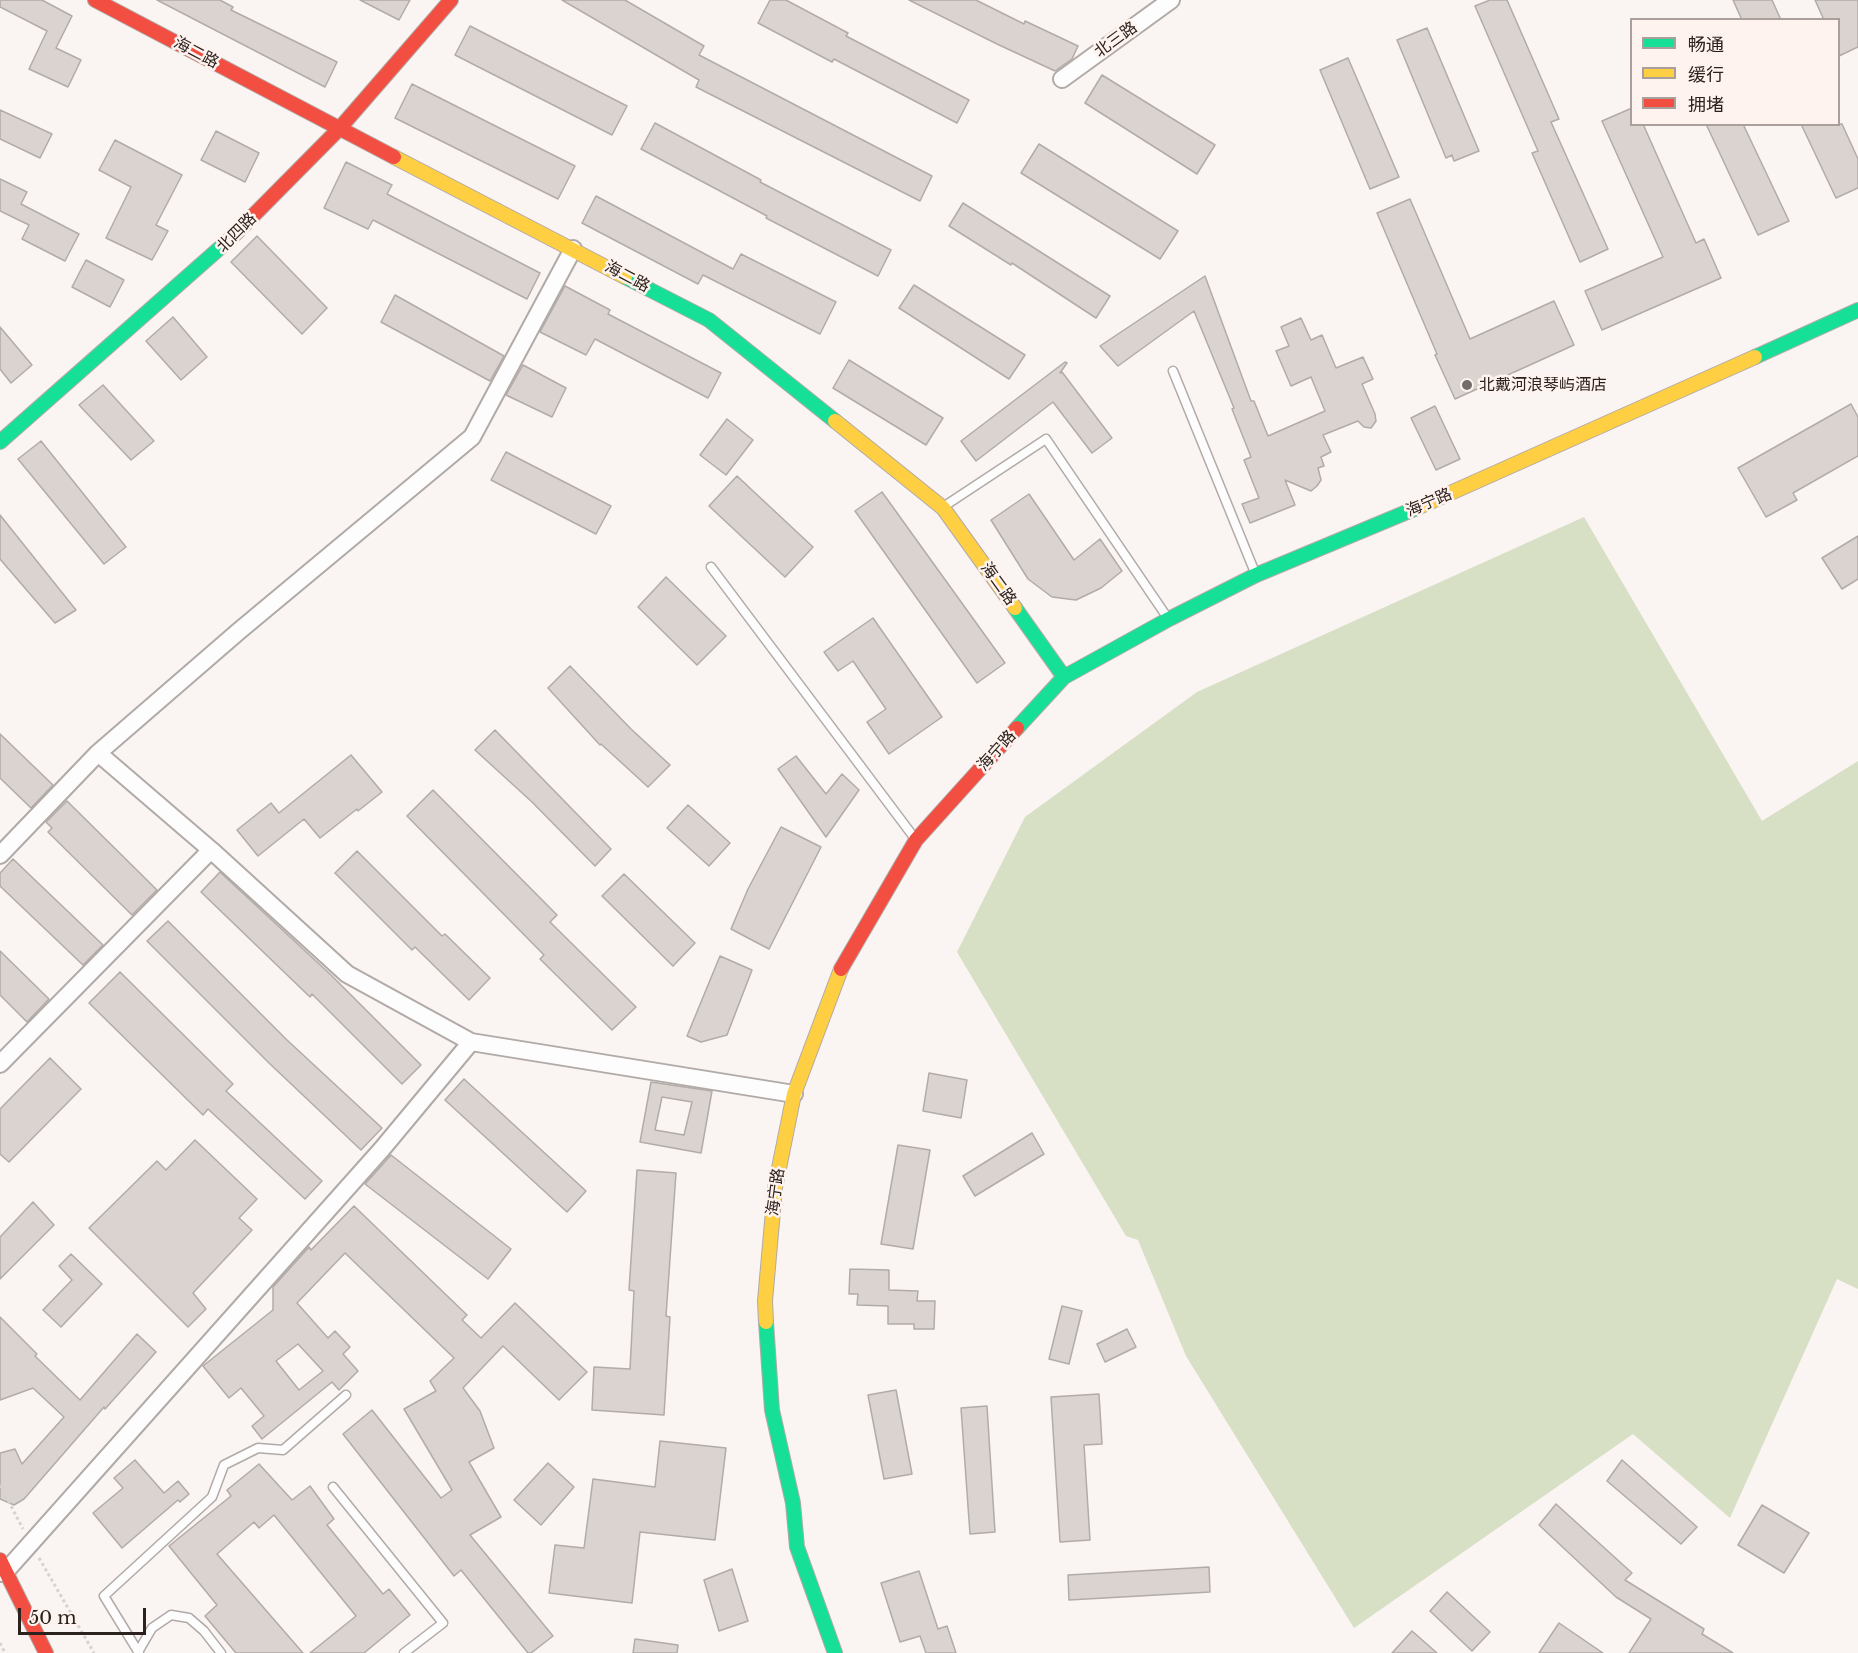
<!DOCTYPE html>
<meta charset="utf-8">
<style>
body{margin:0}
#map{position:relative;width:1858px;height:1653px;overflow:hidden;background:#faf4f2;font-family:"Libre Baskerville","Noto Sans SC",serif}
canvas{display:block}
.legend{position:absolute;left:1630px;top:18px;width:210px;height:108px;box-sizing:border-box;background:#fef3ee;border:2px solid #aa9f9a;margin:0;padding:8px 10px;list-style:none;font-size:18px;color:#2c221d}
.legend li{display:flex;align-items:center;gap:12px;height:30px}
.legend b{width:30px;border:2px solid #aa9f9a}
.scale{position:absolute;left:18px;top:1608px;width:128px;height:27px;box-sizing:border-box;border:3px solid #2c221d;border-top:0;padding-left:8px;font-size:18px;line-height:21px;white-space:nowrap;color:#2c221d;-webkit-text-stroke:4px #fef3ee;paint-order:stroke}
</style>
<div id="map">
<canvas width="1858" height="1653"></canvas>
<ul class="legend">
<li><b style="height:8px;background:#16e098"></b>畅通</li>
<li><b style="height:8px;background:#ffcf43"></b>缓行</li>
<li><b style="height:8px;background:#f24e42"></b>拥堵</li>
</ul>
<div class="scale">50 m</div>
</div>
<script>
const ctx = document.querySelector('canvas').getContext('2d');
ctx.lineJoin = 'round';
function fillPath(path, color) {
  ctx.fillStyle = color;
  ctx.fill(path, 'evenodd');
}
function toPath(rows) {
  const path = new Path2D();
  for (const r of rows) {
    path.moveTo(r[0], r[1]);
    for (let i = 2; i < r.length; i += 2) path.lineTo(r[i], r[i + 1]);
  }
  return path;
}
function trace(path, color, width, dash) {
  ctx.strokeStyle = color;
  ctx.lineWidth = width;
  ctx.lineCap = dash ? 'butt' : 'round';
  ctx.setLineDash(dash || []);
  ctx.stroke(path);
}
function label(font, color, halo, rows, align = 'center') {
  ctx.font = font + ' "Libre Baskerville","Noto Sans SC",serif';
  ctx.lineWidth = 5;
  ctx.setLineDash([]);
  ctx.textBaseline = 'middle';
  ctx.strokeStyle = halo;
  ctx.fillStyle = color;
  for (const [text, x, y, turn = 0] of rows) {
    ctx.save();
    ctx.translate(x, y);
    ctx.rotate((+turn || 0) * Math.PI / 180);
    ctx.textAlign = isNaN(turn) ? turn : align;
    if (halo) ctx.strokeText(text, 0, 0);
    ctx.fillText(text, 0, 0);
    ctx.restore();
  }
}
fillPath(toPath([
 [1584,517,1762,821,1858,761,1858,1289,1837,1279,1730,1518,1633,1434,1354,1628,1186,1356,1138,1240,1126,1236,957,952,1025,817,1197,692]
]), '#d7dfc4');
const building = toPath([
 [0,0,42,0,72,16,56,48,81,60,68,87,29,69,47,31,0,7,0,0],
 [157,0,220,0,233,7,231,10,337,62,325,87,157,0],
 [360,0,410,0,399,20,360,0],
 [562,0,625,0,704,46,699,55,932,176,920,201,696,87,699,80,562,0],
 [770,0,786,0,848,33,846,36,969,100,957,123,834,59,832,62,758,23,770,0],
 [909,0,976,0,1024,24,1025,21,1078,46,1072,59,1055,71,997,44,909,0],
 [1490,0,1507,0,1559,119,1551,122,1608,249,1580,262,1532,153,1538,151,1475,6,1490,0],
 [1733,0,1772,0,1781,20,1742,20,1733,0],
 [1815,0,1858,0,1858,47,1839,56,1839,20,1824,20,1815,0],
 [470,26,627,106,612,135,455,55,470,26],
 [1427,28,1479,151,1454,161,1452,155,1446,158,1397,40,1427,28],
 [1348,58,1399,177,1370,189,1320,70,1348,58],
 [1102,75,1215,145,1197,174,1085,103,1102,75],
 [412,84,575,166,558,199,395,118,412,84],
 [1632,108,1632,124,1643,124,1696,243,1704,239,1721,278,1602,330,1585,291,1663,257,1602,121,1632,108],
 [0,110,52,134,40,158,0,139,0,110],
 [655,123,761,180,760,182,891,250,878,276,766,218,767,216,641,149,655,123],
 [1706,124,1743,124,1789,221,1758,235,1706,124],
 [1801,124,1842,124,1858,159,1858,188,1836,198,1801,124],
 [216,131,259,153,245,182,201,160,216,131],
 [115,140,182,175,156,225,168,231,152,260,106,238,131,187,99,170,115,140],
 [1039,144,1178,231,1160,259,1021,173,1039,144],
 [346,162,392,185,387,194,540,273,527,299,373,220,368,229,324,208,346,162],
 [0,179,27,192,21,204,79,234,65,261,22,239,29,225,0,211,0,179],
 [596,196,733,269,741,254,836,302,820,334,703,275,698,284,582,223,596,196],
 [1410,199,1470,339,1554,301,1574,345,1455,399,1435,355,1437,354,1377,213,1410,199],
 [963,203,1110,296,1096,318,1012,263,1011,265,949,226,963,203],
 [257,236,327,308,302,334,231,262,257,236],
 [86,260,124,280,110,307,72,287,86,260],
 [1205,276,1251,401,1254,401,1268,436,1325,411,1311,377,1291,386,1276,351,1289,346,1281,327,1301,318,1311,340,1322,335,1336,368,1363,357,1373,379,1362,384,1375,414,1376,421,1371,428,1364,427,1358,421,1323,435,1331,452,1321,457,1324,466,1318,468,1321,480,1317,486,1311,491,1285,480,1295,505,1250,523,1242,504,1259,498,1244,460,1251,457,1232,409,1234,408,1194,311,1118,366,1100,346,1205,276],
 [914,285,1025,355,1009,379,899,308,914,285],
 [565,286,610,310,608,314,721,373,708,398,595,339,586,355,540,332,565,286],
 [395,295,504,356,490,381,381,322,395,295],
 [173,317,207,357,181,380,146,341,173,317],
 [0,327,32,365,11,383,0,369,0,327],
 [849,360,943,418,926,445,833,388,849,360],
 [1065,362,1067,363,1060,373,1062,372,1112,438,1092,453,1053,402,976,461,961,441,1065,362],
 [523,365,566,388,552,417,506,395,523,365],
 [103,385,154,441,131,460,79,405,103,385],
 [1851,404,1858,417,1858,456,1793,493,1797,500,1766,517,1738,468,1851,404],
 [1435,406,1460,459,1436,470,1411,418,1435,406],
 [727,419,753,440,726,475,700,455,727,419],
 [41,441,126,547,104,564,18,459,41,441],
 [506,452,611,506,596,534,491,480,506,452],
 [737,476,813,547,785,577,709,506,737,476],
 [882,492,1005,663,977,683,855,511,882,492],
 [1029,494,1074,560,1100,539,1122,571,1101,588,1076,600,1052,597,1028,579,991,520,1029,494],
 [0,515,76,610,55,623,0,559,0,515],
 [1858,536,1858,579,1842,589,1822,558,1858,536],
 [666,577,726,636,697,665,638,607,666,577],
 [873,618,942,717,889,754,867,722,886,709,853,661,838,671,824,652,873,618],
 [570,666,631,729,670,765,648,787,601,744,600,745,548,688,570,666],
 [495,730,611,849,595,866,532,802,475,750,495,730],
 [0,734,53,785,31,808,0,778,0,734],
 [351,755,382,792,358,811,357,809,320,838,304,819,258,856,237,830,271,803,279,813,351,755],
 [796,756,826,794,842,774,859,790,826,837,778,769,796,756],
 [433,790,557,915,550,922,636,1007,612,1030,540,959,544,955,407,816,433,790],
 [67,801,157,890,132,915,48,832,52,828,46,822,67,801],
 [688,805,730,843,709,866,667,828,688,805],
 [781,827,821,847,769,949,731,929,748,889,781,827],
 [357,851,442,936,445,934,490,978,469,1000,415,947,412,950,335,873,357,851],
 [13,859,103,945,83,965,0,886,0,873,13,859],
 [220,872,331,975,421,1065,402,1084,312,994,310,997,201,892,220,872],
 [624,874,695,943,673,966,602,896,624,874],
 [168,921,287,1040,382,1128,361,1150,269,1063,147,941,168,921],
 [0,951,49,999,27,1022,0,995,0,951],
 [720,956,752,970,727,1035,701,1042,687,1036,720,956],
 [120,972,233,1084,226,1091,322,1181,305,1199,208,1109,203,1115,89,1003,120,972],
 [50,1058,81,1089,9,1162,0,1154,0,1109,50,1058],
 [929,1073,967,1080,961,1118,923,1111,929,1073],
 [464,1079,586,1191,567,1212,445,1100,464,1079],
 [651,1082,712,1091,701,1153,640,1142,651,1082],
 [662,1097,692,1102,684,1135,655,1130,662,1097],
 [1032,1133,1044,1154,975,1196,963,1176,1032,1133],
 [195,1140,257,1199,239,1218,252,1230,193,1293,206,1309,188,1327,89,1228,157,1161,166,1170,195,1140],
 [898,1145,930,1150,913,1249,881,1244,898,1145],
 [391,1155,511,1249,488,1279,365,1184,391,1155],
 [637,1170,676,1173,666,1316,670,1317,664,1415,592,1410,594,1367,630,1369,634,1291,629,1290,637,1170],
 [33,1202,54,1225,0,1279,0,1237,33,1202],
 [354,1206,467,1315,462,1320,481,1338,515,1303,587,1372,559,1400,503,1346,463,1388,480,1411,494,1448,469,1462,501,1517,470,1535,553,1636,531,1653,528,1653,461,1570,454,1576,343,1434,372,1410,441,1498,452,1490,404,1409,436,1391,430,1381,454,1358,345,1253,297,1303,328,1338,335,1331,350,1347,343,1354,358,1371,339,1390,332,1382,262,1439,252,1426,264,1416,241,1388,229,1398,203,1366,273,1310,273,1287,309,1247,311,1250,354,1206],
 [298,1344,323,1371,299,1390,276,1361,298,1344],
 [71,1254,102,1284,61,1327,43,1310,72,1280,59,1266,71,1254],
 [850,1269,889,1270,889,1290,918,1291,917,1301,935,1301,934,1329,914,1329,914,1324,888,1324,888,1306,857,1305,858,1294,849,1294,850,1269],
 [1062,1306,1082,1311,1069,1364,1049,1359,1062,1306],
 [0,1317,37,1354,35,1356,80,1400,137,1334,156,1352,105,1409,104,1407,24,1499,14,1505,0,1499,0,1453,15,1449,22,1464,64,1417,33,1388,0,1400,0,1317],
 [1127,1329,1136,1347,1105,1362,1097,1344,1127,1329],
 [896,1390,912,1474,884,1479,868,1395,896,1390],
 [1099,1394,1102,1444,1084,1445,1090,1540,1060,1542,1051,1397,1099,1394],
 [987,1406,995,1532,970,1534,961,1408,987,1406],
 [660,1441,726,1448,715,1540,640,1532,632,1603,549,1593,555,1545,584,1548,593,1479,655,1487,660,1441],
 [135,1460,164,1493,178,1481,189,1494,180,1502,178,1500,122,1548,93,1513,123,1488,114,1478,135,1460],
 [1622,1460,1697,1527,1681,1544,1607,1481,1622,1460],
 [548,1463,574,1487,541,1525,514,1500,548,1463],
 [259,1464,292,1500,310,1486,334,1519,327,1525,383,1594,389,1589,410,1615,364,1653,310,1653,356,1616,274,1515,259,1528,254,1522,217,1554,303,1653,236,1653,205,1616,217,1605,169,1546,231,1496,227,1490,259,1464],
 [1556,1504,1632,1573,1625,1580,1704,1629,1702,1634,1733,1653,1629,1653,1651,1619,1616,1597,1539,1525,1556,1504],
 [1762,1505,1809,1533,1784,1573,1738,1545,1762,1505],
 [1209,1567,1210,1592,1069,1600,1068,1575,1209,1567],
 [732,1569,748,1621,719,1631,704,1580,732,1569],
 [919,1571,938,1629,947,1626,956,1653,926,1653,920,1636,900,1642,881,1583,919,1571],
 [1447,1592,1490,1632,1472,1651,1430,1611,1447,1592],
 [1559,1623,1603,1653,1539,1653,1559,1623],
 [1412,1631,1437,1653,1392,1653,1412,1631],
 [635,1639,678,1645,677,1653,633,1653,635,1639]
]);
fillPath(building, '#dbd3cf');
trace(building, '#b2aba8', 1.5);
const lane = toPath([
 [1173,371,1256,575],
 [943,507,1046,439,1167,617],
 [711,567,916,840],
 [333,1487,443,1623,404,1653],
 [138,1652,152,1628,171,1615,189,1618,204,1631,221,1653],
 [139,1653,104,1596,212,1497,224,1465,258,1448,283,1450,346,1395]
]);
const street = toPath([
 [1062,79,1171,0],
 [98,753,211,850,347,974,471,1042,794,1094],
 [0,855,98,753,239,631,472,437,573,249],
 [0,1064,211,850],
 [0,1573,6,1571,382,1149,471,1042]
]);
const fast = toPath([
 [625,277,709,320,835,421],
 [1755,357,1858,310],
 [0,442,230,239],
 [1015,608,1064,677],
 [1017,728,1064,677,1169,619,1256,575,1419,507],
 [766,1322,772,1410,793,1503,797,1547,835,1653]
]);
const slow = toPath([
 [394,157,625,277],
 [835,421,943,508,1015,608],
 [1419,507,1755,357],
 [766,1322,765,1301,775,1188,794,1094,841,969]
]);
const jam = toPath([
 [95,0,394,157],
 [230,239,339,129,451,0],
 [841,969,916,840,1017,728],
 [0,1560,46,1653]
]);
trace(lane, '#b1aaa7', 11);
trace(street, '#b1aaa7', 20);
trace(fast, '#b1aaa7', 16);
trace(slow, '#b1aaa7', 16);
trace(jam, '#b1aaa7', 16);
trace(toPath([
 [0,1485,23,1529],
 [39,1558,94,1653],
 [0,1643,5,1653]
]), '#d5d3d1', 3, [3, 3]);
trace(lane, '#fefdfd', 8);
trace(street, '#fefdfd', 16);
trace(fast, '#16e098', 14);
trace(slow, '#ffcf43', 14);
trace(jam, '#f24e42', 14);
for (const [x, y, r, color] of [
 [1467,385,6,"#746c68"]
]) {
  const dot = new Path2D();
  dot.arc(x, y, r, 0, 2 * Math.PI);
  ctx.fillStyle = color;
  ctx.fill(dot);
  trace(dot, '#fef3ee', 2);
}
label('16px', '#2c221d', '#fef3ee', [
 ["北三路",1116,40,-36],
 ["海二路",196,53,28],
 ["北四路",237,233,-45],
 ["海二路",627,277,28],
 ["海宁路",1429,503,-23],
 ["海二路",998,584,54],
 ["海宁路",997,751,-48],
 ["海宁路",776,1192,-82]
]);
label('16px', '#2c221d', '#fef3ee', [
 ["北戴河浪琴屿酒店",1479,385]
], 'left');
</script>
